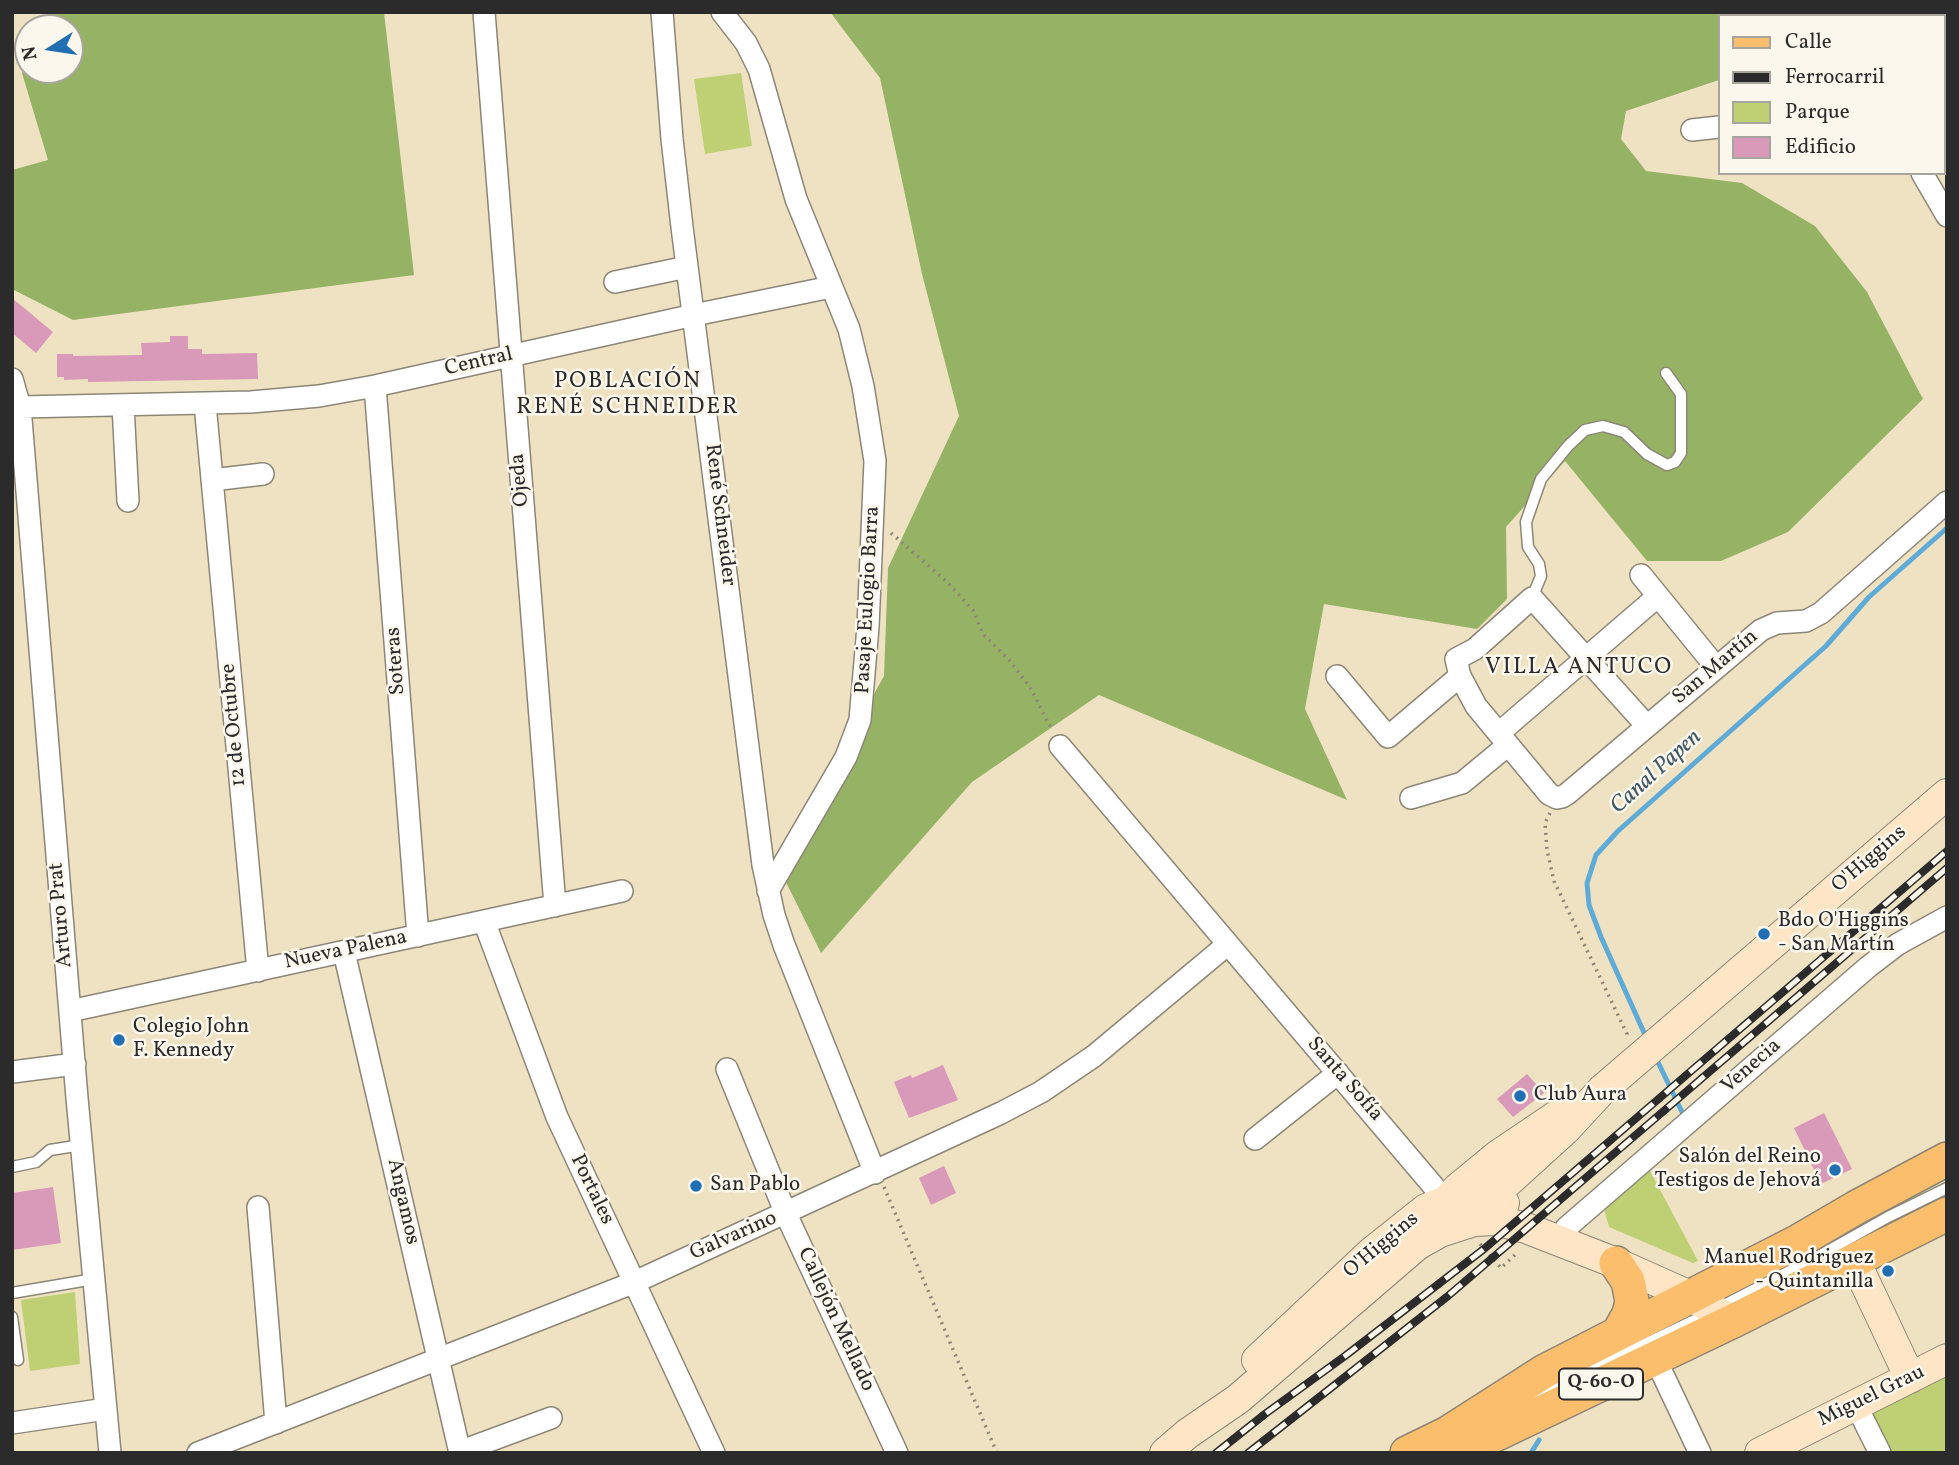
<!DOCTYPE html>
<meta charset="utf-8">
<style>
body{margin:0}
#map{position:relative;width:1959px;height:1465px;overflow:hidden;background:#efe2c3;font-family:Vollkorn,serif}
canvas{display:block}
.frame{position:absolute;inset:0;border:14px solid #2b2b2b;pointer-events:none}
.legend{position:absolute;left:1718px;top:14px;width:228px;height:161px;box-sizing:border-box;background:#fbf7ec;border:2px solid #a8a59f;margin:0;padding:9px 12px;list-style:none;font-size:21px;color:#2b2b2b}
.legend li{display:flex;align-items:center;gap:14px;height:35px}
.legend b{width:35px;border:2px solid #a8a59f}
.north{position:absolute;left:14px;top:14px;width:70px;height:70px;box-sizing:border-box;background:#fbf7ec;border:2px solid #a8a59f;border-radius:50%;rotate:258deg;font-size:19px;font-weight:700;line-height:28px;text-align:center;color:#2b2b2b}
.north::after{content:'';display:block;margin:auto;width:24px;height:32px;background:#1f6fb2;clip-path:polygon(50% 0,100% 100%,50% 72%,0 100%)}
</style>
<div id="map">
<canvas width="1959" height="1465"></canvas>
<div class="frame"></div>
<ul class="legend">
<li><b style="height:9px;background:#fabe6d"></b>Calle</li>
<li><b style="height:9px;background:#2b2b2b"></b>Ferrocarril</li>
<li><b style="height:19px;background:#bed073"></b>Parque</li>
<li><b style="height:19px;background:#d999b8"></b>Edificio</li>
</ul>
<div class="north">N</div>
</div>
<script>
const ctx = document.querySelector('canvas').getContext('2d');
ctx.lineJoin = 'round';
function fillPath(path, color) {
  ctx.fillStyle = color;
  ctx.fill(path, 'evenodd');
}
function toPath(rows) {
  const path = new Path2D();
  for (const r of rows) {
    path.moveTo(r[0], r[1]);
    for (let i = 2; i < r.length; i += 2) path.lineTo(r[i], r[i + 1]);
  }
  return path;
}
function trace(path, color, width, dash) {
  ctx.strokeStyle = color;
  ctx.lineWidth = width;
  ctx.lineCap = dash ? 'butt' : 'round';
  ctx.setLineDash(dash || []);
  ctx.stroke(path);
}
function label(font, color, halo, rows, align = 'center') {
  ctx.font = font + ' Vollkorn,serif';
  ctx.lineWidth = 5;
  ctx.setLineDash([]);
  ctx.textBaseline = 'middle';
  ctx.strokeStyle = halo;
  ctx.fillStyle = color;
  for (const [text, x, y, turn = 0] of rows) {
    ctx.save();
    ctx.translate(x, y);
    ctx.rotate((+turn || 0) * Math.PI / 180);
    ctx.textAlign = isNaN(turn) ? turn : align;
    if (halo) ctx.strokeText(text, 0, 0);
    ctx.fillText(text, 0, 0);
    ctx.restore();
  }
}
fillPath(toPath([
 [741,73,752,146,705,154,694,79],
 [1649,1169,1698,1261,1693,1263,1609,1227,1604,1209],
 [75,1292,80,1364,30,1371,21,1300],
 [1947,1370,1947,1453,1883,1453,1863,1413]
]), '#bed073');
fillPath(toPath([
 [50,12,384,12,414,275,73,320,12,289,12,170,48,160,22,73,28,60,28,70,70,70,70,28,43,28],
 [830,12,1910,12,1913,16,1719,16,1719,80,1626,111,1621,139,1646,171,1742,183,1815,226,1867,292,1923,399,1788,532,1721,561,1647,561,1565,461,1506,527,1507,599,1477,629,1324,604,1305,709,1347,800,1099,695,972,782,821,953,778,866,884,676,888,568,959,416,922,274,880,78],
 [1920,12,1947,12,1947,98,1943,96,1943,16,1914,16]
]), '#96b265');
trace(toPath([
 [1646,1037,1601,937,1589,905,1587,883,1596,855,1618,831,1826,646,1869,597,1947,528],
 [1655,1056,1683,1114],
 [1531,1453,1539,1440]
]), '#5fabd7', 5);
fillPath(toPath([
 [12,298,53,332,36,353,12,333],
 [170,336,188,336,188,349,202,349,202,354,257,353,258,379,88,382,88,379,64,380,64,377,57,377,57,354,73,354,73,356,142,355,141,343,170,342],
 [943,1065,958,1100,909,1118,894,1082,911,1075,912,1078],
 [1527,1074,1544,1093,1513,1117,1497,1099],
 [1824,1113,1852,1169,1821,1184,1794,1128],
 [944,1166,956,1193,931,1205,919,1178],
 [53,1187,61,1243,12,1250,12,1193]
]), '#d999b8');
const lane = toPath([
 [1532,598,1541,576,1539,564,1528,547,1526,522,1541,479,1568,446,1585,430,1603,426,1624,432,1647,454,1667,465,1675,462,1681,453,1681,394,1666,373],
 [12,1167,36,1162,50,1150,82,1145],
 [12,1293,94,1279],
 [12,1317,18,1360],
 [1531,1398,1699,1318,1815,1258,1888,1217,1947,1188]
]);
const street = toPath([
 [484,12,555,906],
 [662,12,672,139,682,227,763,865,774,915,784,945,875,1173],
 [722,12,746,43,759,69,796,199,849,329,863,386,875,461,868,627,860,720,846,757,768,891],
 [1692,130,1719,127],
 [1922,173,1947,216],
 [615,282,687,267],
 [12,379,20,407,77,1098,110,1453],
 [375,386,418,936],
 [205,404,258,971],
 [123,405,128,501],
 [20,407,251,402,319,396,375,386,694,315,831,287],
 [212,480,263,474],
 [1641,575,1716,667],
 [1337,676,1388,737,1460,676],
 [1647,726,1532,598,1475,649,1456,659,1460,676,1476,706,1549,794,1557,798,1562,797,1567,794,1761,630,1777,623,1806,621,1821,613,1947,502],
 [1499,733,1658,596],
 [1060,746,1446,1201],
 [1411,798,1462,783,1508,745],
 [484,921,557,1117,714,1453],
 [344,952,460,1453],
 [70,1011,622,891],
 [727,1069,786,1214,897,1453],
 [12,1072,75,1064],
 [1255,1139,1338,1073],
 [258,1207,276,1423],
 [1566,1228,1868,967,1898,944,1947,917],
 [1655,1358,1700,1453],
 [1856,1405,1880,1453],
 [12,1423,106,1409],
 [459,1452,551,1418],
 [198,1453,635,1282,1001,1113,1041,1092,1094,1056,1228,944]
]);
const secondary = toPath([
 [1446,1201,1458,1188,1497,1156,1568,1108],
 [1474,1221,1489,1199,1565,1130,1602,1090,1947,794],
 [1854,1259,1910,1378],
 [1257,1360,1372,1252,1426,1209,1446,1201,1471,1197,1504,1203],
 [1165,1453,1187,1434,1238,1399,1417,1245,1440,1232,1474,1221,1495,1220,1526,1228,1616,1263,1690,1296,1733,1321],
 [1760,1453,1947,1359]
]);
const primary = toPath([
 [1616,1263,1628,1281,1632,1301,1629,1314,1619,1332],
 [1407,1453,1448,1433,1545,1371,1797,1242,1857,1207,1947,1159],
 [1457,1453,1733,1321,1947,1214]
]);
trace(lane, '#8d8677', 13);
trace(street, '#8d8677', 24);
trace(secondary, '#8d8677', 32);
trace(primary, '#8d8677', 36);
trace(toPath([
 [891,533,946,581,973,610,983,634,1009,660,1030,687,1052,730],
 [1550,813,1545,823,1547,850,1554,881,1627,1034,1626,1038],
 [884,1187,997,1453],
 [1480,1244,1501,1268,1517,1253]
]), '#8d8677', 3.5, [2, 5]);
trace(lane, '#fff', 10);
trace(street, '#fff', 21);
trace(secondary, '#fde5c5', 30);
trace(primary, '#fabe6d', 33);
const rail = toPath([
 [1216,1453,1265,1414,1345,1356,1484,1249,1947,851],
 [1248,1453,1448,1296,1947,868]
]);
trace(rail, '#2b2b2b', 8);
trace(rail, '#fbf7ec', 5, [16]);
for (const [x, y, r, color] of [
 [1764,934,7,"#1f6fb2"],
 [119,1040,7,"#1f6fb2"],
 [1520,1096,7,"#1f6fb2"],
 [1835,1170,7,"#1f6fb2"],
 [696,1186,7,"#1f6fb2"],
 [1888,1271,7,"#1f6fb2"]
]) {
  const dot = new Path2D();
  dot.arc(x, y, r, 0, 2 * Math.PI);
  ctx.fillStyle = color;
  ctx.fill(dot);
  trace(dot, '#fbf7ec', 2.5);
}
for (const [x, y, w] of [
 [1601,1384,84]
]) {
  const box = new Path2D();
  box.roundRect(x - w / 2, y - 15.5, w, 31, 5);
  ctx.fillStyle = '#fbf7ec';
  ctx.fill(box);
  trace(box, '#2b2b2b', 2);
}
label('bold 19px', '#2b2b2b', null, [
 ["Q-60-O",1601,1384]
]);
label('21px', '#2b2b2b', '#fbf7ec', [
 ["Central",479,363,-13],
 ["Ojeda",521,480,-95],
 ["René Schneider",719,515,83],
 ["Pasaje Eulogio Barra",869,600,-87],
 ["Soteras",397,661,-94],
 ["San Martín",1716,668,-40],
 ["12 de Octubre",235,725,-95],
 ["O'Higgins",1870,860,-41],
 ["Arturo Prat",62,915,-95],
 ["Nueva Palena",346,951,-12],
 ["Venecia",1752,1067,-41],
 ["Santa Sofía",1344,1080,49],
 ["Portales",591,1190,64],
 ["Angamos",402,1202,77],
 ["Galvarino",734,1237,-24],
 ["O'Higgins",1382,1246,-40],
 ["Callejón Mellado",835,1320,65],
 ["Miguel Grau",1872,1397,-26]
]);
label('21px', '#2b2b2b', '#fbf7ec', [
 ["Bdo O'Higgins",1778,922],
 ["- San Martín",1778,946],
 ["Colegio John",133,1028],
 ["F. Kennedy",133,1052],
 ["Club Aura",1534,1096],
 ["Salón del Reino",1821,1158,"right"],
 ["Testigos de Jehová",1821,1182,"right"],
 ["San Pablo",710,1186],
 ["Manuel Rodriguez",1874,1259,"right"],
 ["- Quintanilla",1874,1283,"right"]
], 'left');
ctx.letterSpacing = '2px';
label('23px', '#2b2b2b', '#fbf7ec', [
 ["POBLACIÓN",628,383],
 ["RENÉ SCHNEIDER",628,409],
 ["VILLA ANTUCO",1579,669]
]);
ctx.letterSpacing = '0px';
label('italic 23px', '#3d5867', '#fbf7ec', [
 ["Canal Papen",1657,773,-42]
]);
</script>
